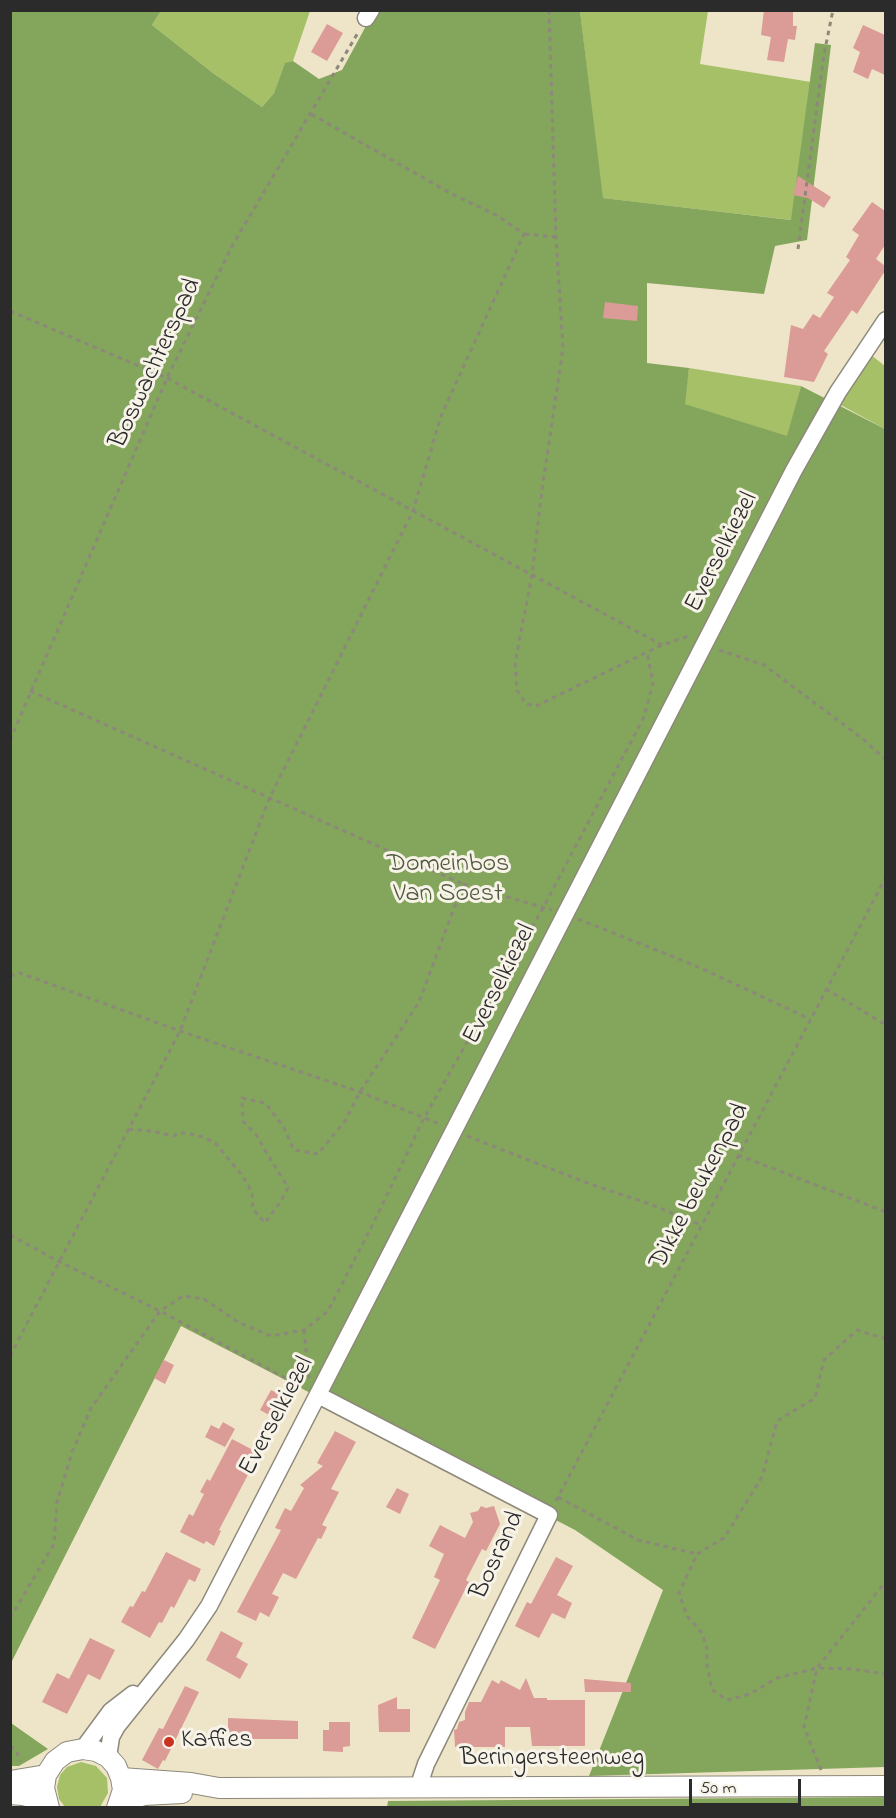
<!DOCTYPE html>
<style>
body{margin:0}
#map{position:relative;width:896px;height:1818px;overflow:hidden;background:#eee5c9;font-family:"Indie Flower",sans-serif}
canvas{display:block}
.frame{position:absolute;inset:0;border:12px solid #2b2b2b;pointer-events:none}
.scale{position:absolute;left:689px;top:1779px;width:112px;height:27px;box-sizing:border-box;border:3px solid #2b2b2b;border-top:0;padding-left:8px;font-size:18px;line-height:21px;white-space:nowrap;color:#2b2b2b;-webkit-text-stroke:4px #f7f3e8;paint-order:stroke}
</style>
<div id="map">
<canvas width="896" height="1818"></canvas>
<div class="frame"></div>
<div class="scale">50 m</div>
</div>
<script>
const ctx = document.querySelector('canvas').getContext('2d');
ctx.lineJoin = 'round';
function fillPath(path, color) {
  ctx.fillStyle = color;
  ctx.fill(path, 'evenodd');
}
function toPath(rows) {
  const path = new Path2D();
  for (const r of rows) {
    path.moveTo(r[0], r[1]);
    for (let i = 2; i < r.length; i += 2) path.lineTo(r[i], r[i + 1]);
  }
  return path;
}
function trace(path, color, width, dash) {
  ctx.strokeStyle = color;
  ctx.lineWidth = width;
  ctx.lineCap = dash ? 'butt' : 'round';
  ctx.setLineDash(dash || []);
  ctx.stroke(path);
}
function label(font, color, halo, rows, align = 'center') {
  ctx.font = font + ' "Indie Flower",sans-serif';
  ctx.lineWidth = 6;
  ctx.setLineDash([]);
  ctx.textBaseline = 'middle';
  ctx.strokeStyle = halo;
  ctx.fillStyle = color;
  for (const [text, x, y, turn = 0] of rows) {
    ctx.save();
    ctx.translate(x, y);
    ctx.rotate((+turn || 0) * Math.PI / 180);
    ctx.textAlign = isNaN(turn) ? turn : align;
    if (halo) ctx.strokeText(text, 0, 0);
    ctx.fillText(text, 0, 0);
    ctx.restore();
  }
}
fillPath(toPath([
 [161,11,310,11,293,61,285,64,274,93,262,107,213,73,152,25],
 [580,11,708,11,700,64,811,82,792,220,602,198],
 [871,355,885,366,885,429,839,404],
 [689,368,801,386,788,437,684,404],
 [81,1762,96,1766,107,1778,108,1793,100,1807,65,1807,59,1799,57,1787,60,1775,67,1767]
]), '#a5c067');
fillPath(toPath([
 [11,11,161,11,152,25,213,73,262,107,274,93,285,63,293,61,319,79,342,70,372,15,365,11,580,11,603,198,791,220,815,43,831,45,807,240,775,246,764,294,647,283,647,363,689,368,685,404,787,436,801,386,885,429,885,1767,589,1776,663,1590,575,1530,181,1326,11,1663],
 [11,1723,48,1749,19,1766,11,1766],
 [886,1797,885,1808,387,1807,388,1801]
]), '#84a65c');
fillPath(toPath([
 [764,10,793,10,793,26,797,26,795,40,788,39,784,62,767,60,771,37,761,35],
 [327,24,343,33,327,61,311,52],
 [863,25,885,35,885,75,872,69,868,79,853,72,860,52,853,48],
 [798,176,831,197,824,208,808,198,793,195],
 [872,202,885,211,885,245,876,259,885,266,885,271,857,314,852,310,824,351,828,354,814,382,784,377,791,325,803,329,813,314,820,318,834,297,827,293,850,260,846,257,859,235,852,230],
 [605,302,638,306,637,321,603,318],
 [164,1360,174,1365,165,1384,154,1378],
 [271,1390,289,1399,278,1420,260,1410],
 [223,1422,235,1429,225,1447,205,1437,211,1425,219,1429],
 [335,1431,356,1442,331,1489,339,1492,322,1525,327,1527,321,1539,318,1538,296,1579,283,1573,272,1594,279,1597,269,1617,260,1612,256,1621,237,1612,281,1530,275,1528,285,1508,291,1511,304,1488,300,1485,323,1466,317,1463],
 [232,1439,255,1451,248,1465,252,1467,219,1530,221,1531,214,1546,206,1541,204,1544,180,1532,189,1514,193,1516,204,1494,200,1492,207,1479,210,1481],
 [397,1488,409,1494,400,1514,386,1507],
 [481,1506,486,1508,494,1506,500,1524,486,1551,482,1549,466,1580,469,1582,435,1649,412,1638,440,1580,434,1577,444,1554,429,1546,440,1525,465,1538,473,1522,470,1513,478,1511],
 [166,1552,201,1569,195,1582,189,1579,174,1608,171,1606,162,1623,159,1622,150,1638,121,1622,130,1606,133,1607,142,1591,145,1592],
 [556,1557,573,1566,557,1595,572,1603,565,1619,552,1613,539,1638,515,1626,527,1602,531,1604],
 [221,1631,243,1643,236,1657,248,1664,240,1679,206,1660],
 [90,1638,115,1650,100,1680,88,1674,67,1714,42,1702,57,1673,69,1679],
 [526,1678,534,1698,547,1698,547,1700,585,1700,585,1746,532,1746,530,1727,505,1727,505,1747,455,1747,454,1730,457,1729,459,1722,465,1720,465,1712,469,1702,481,1702,492,1680,499,1684,501,1680,520,1690],
 [584,1679,631,1683,631,1692,585,1692],
 [185,1686,199,1692,165,1761,163,1760,158,1769,142,1760,159,1728,163,1729],
 [397,1697,397,1709,410,1709,410,1732,379,1732,378,1705],
 [228,1718,298,1721,298,1739,228,1739],
 [329,1722,350,1722,350,1746,343,1747,343,1752,323,1751,323,1730,329,1730]
]), '#db9b97');
const minor = toPath([
 [366,18,371,10],
 [318,1395,549,1515,426,1764,418,1788],
 [83,1749,111,1711,133,1694],
 [108,1757,111,1737,117,1726,186,1640,209,1606,794,470,838,392,886,320]
]);
const major = toPath([
 [121,1778,191,1783,219,1788,886,1786],
 [10,1781,46,1775],
 [10,1794,23,1795,46,1801],
 [120,1803,144,1795,182,1793],
 [49,1808,44,1788,46,1775,55,1761,67,1752,83,1749,96,1751,108,1757,116,1766,121,1778,123,1790,117,1808]
]);
trace(minor, '#8c887a', 19);
trace(major, '#8c887a', 22);
trace(toPath([
 [549,10,556,237,563,348,542,490,532,575,515,663,517,690,526,704,536,706,662,645,686,637,691,638],
 [525,234,556,237],
 [798,249,824,54,833,10],
 [10,311,167,378,662,645],
 [719,650,764,665,863,739,886,760],
 [30,691,463,884,419,1002,360,1092,345,1121,318,1154,294,1150,283,1126,265,1103,242,1098,243,1121,256,1135,288,1188,281,1201,265,1223,253,1209,252,1192,242,1175,216,1144,204,1137,186,1133,178,1133,174,1136,152,1131,128,1129],
 [10,740,167,378,232,246,359,31],
 [463,884,552,910],
 [578,919,694,965,810,1019],
 [10,976,20,973,180,1031,360,1092,442,1125],
 [826,989,886,1025],
 [467,1136,590,1184,647,1203,701,1225],
 [738,1155,886,1212],
 [10,1235,60,1262,160,1311,306,1389],
 [304,1330,309,1378],
 [886,1339,857,1330,824,1360,815,1398,777,1421,762,1477,724,1538,697,1554,679,1593,687,1616,702,1633,707,1649,707,1666,712,1690,727,1700,750,1694,777,1678,817,1668,852,1669,886,1674],
 [10,1356,180,1031,269,799,413,511,441,416,524,234,498,216,450,193,311,114],
 [558,1497,638,1540,697,1554],
 [556,1501,886,877],
 [10,1618,54,1544,57,1502,72,1452,91,1408,160,1311,183,1296,204,1299,238,1322,271,1336,304,1330,328,1311,373,1224,424,1118,543,908,644,717,653,683,647,652],
 [10,1746,15,1749,21,1761],
 [821,1770,804,1727,817,1668,886,1581]
]), '#8c887a', 3, [4.5, 4.5]);
trace(minor, '#fff', 16);
trace(major, '#fff', 20);
for (const [x, y, r, color] of [
 [169,1742,6,"#c8321e"]
]) {
  const dot = new Path2D();
  dot.arc(x, y, r, 0, 2 * Math.PI);
  ctx.fillStyle = color;
  ctx.fill(dot);
  trace(dot, '#f7f3e8', 2);
}
label('26px', '#2b2b2b', '#f7f3e8', [
 ["Boswachterspad",157,364,-65],
 ["Everselkiezel",723,553,-63],
 ["Everselkiezel",501,985,-63],
 ["Dikke beukenpad",701,1187,-62],
 ["Everselkiezel",278,1417,-62],
 ["Bosrand",499,1556,-65],
 ["Beringersteenweg",552,1760]
]);
label('26px', '#50583d', '#f7f3e8', [
 ["Domeinbos",448,866],
 ["Van Soest",448,896]
]);
label('26px', '#2b2b2b', '#f7f3e8', [
 ["Kaffies",181,1742]
], 'left');
</script>
